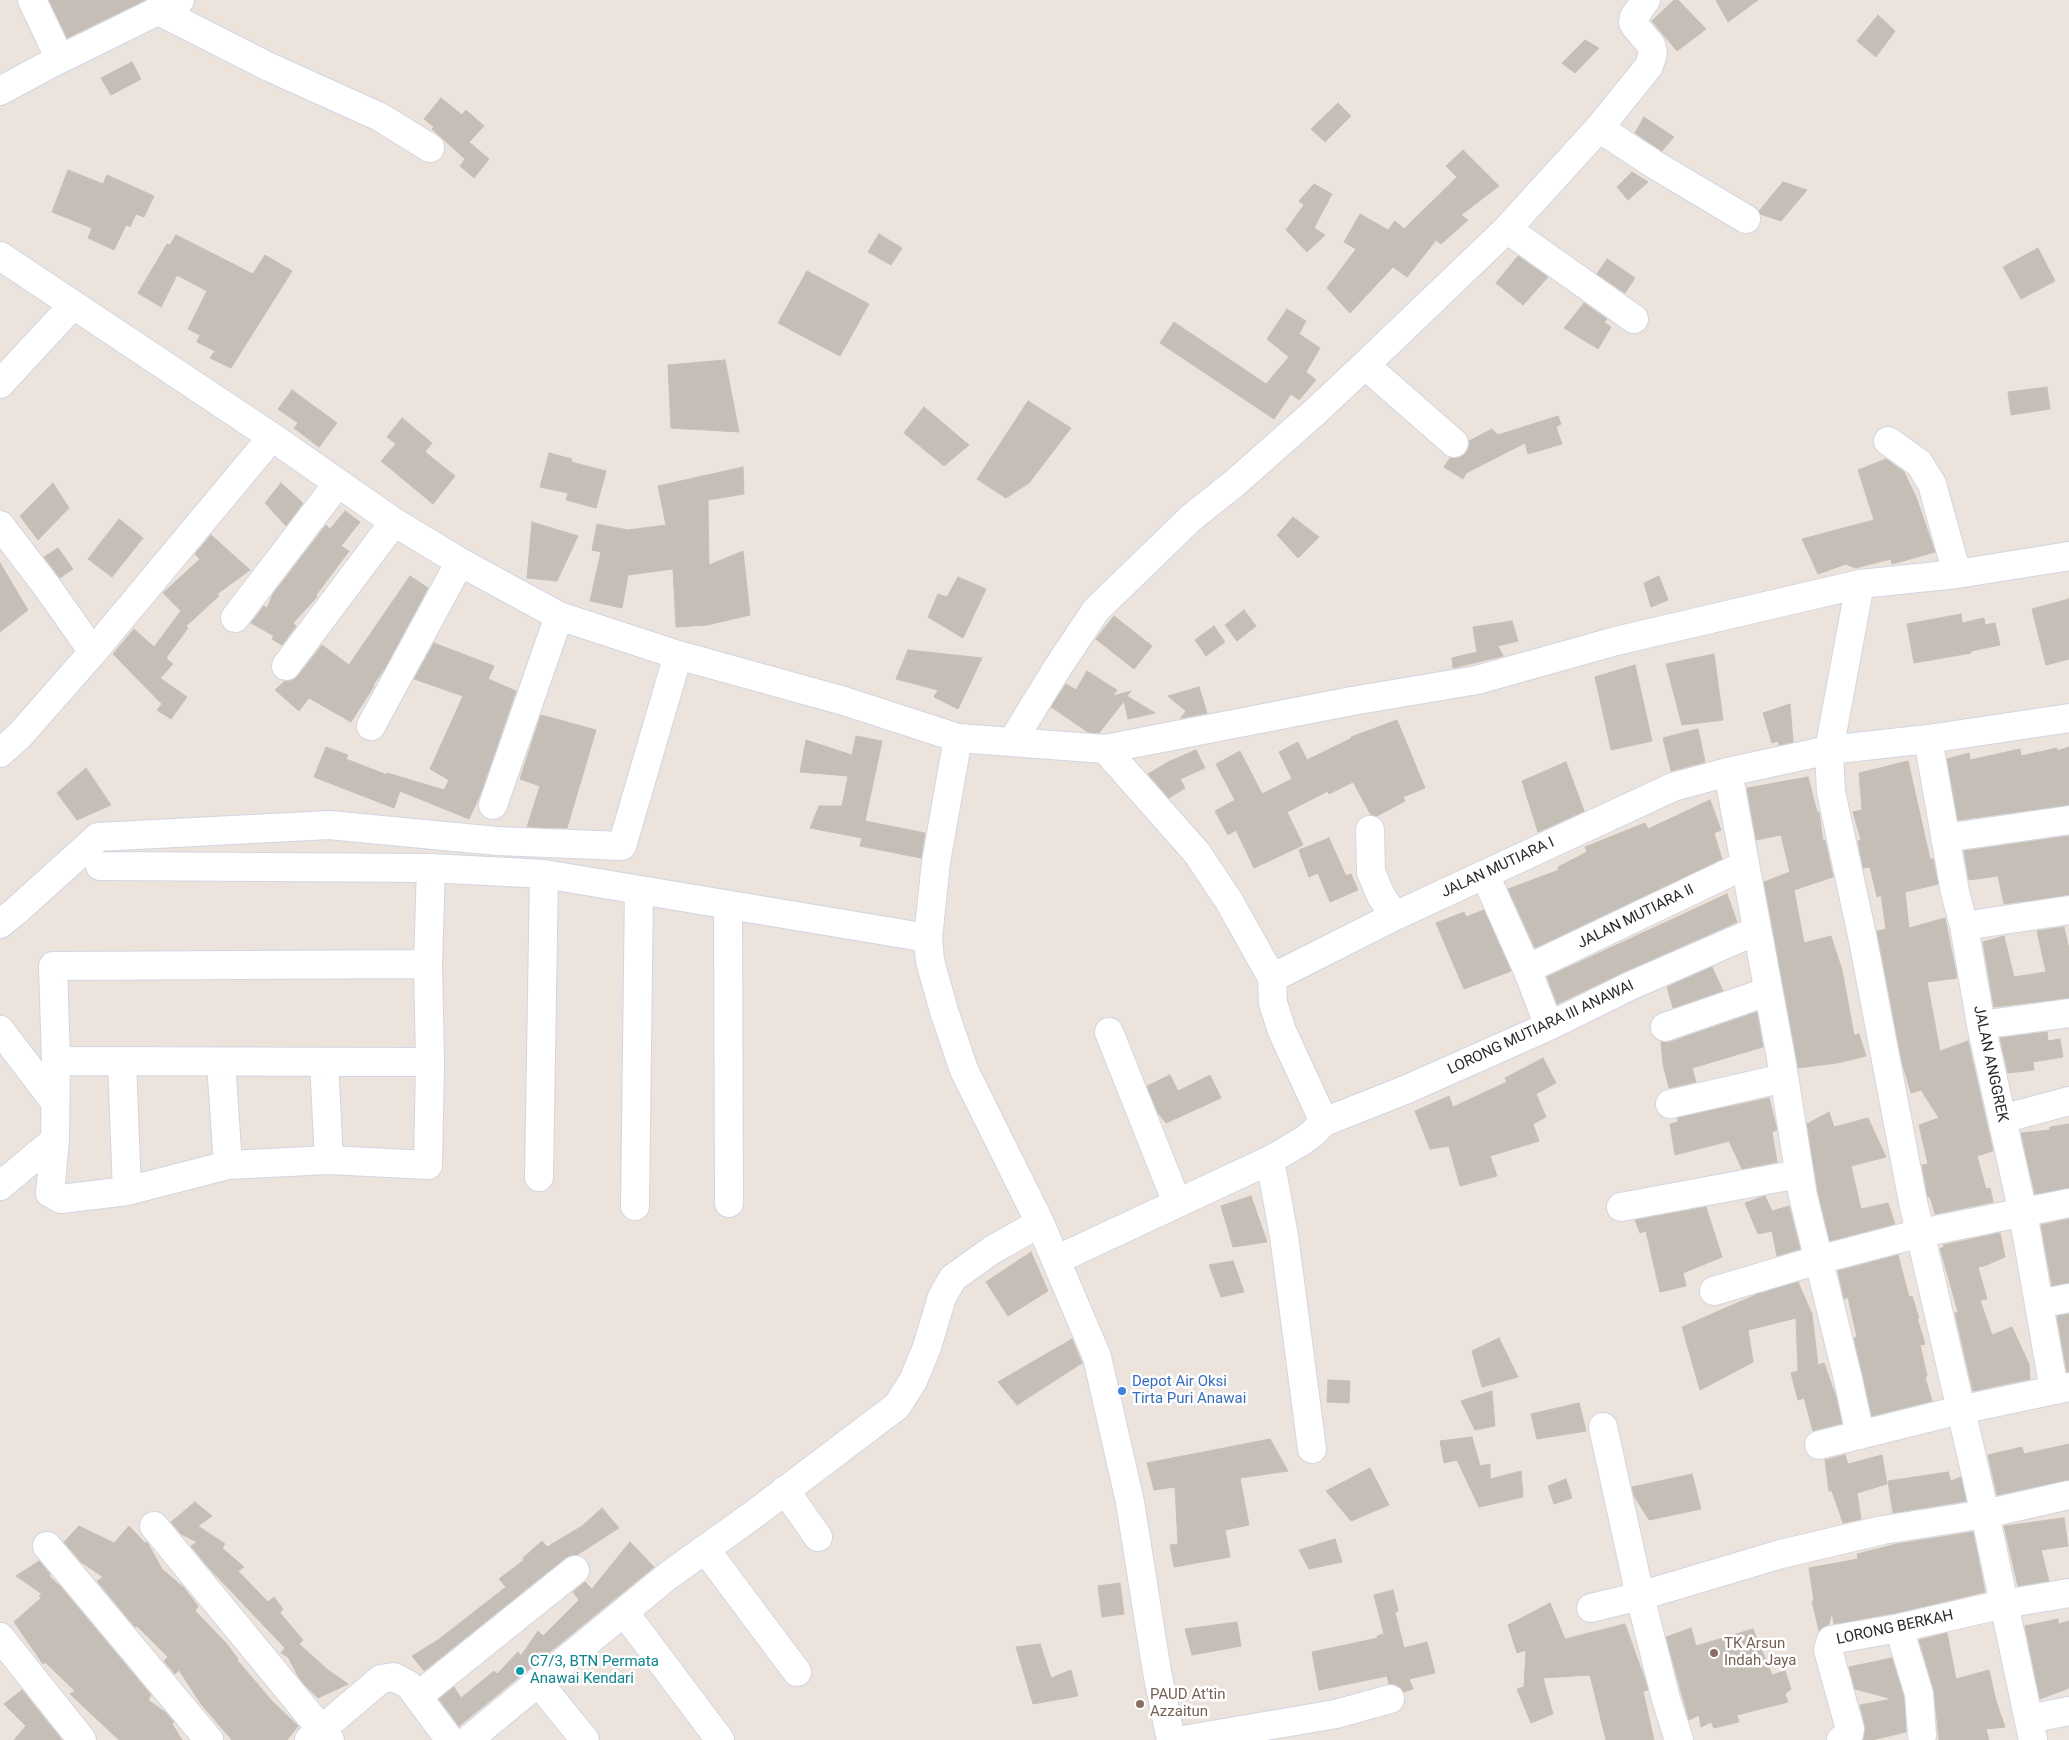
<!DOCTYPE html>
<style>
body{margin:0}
canvas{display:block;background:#ebe3dc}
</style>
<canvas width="2069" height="1740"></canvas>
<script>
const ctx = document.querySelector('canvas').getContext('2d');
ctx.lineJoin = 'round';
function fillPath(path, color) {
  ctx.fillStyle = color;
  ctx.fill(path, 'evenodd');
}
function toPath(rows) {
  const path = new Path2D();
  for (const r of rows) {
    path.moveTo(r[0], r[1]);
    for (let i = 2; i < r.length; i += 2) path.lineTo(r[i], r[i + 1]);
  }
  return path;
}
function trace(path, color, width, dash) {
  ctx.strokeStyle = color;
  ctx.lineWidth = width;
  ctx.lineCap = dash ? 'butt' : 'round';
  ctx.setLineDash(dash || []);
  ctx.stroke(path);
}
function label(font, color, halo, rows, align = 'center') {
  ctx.font = font + ' Roboto,sans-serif';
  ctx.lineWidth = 5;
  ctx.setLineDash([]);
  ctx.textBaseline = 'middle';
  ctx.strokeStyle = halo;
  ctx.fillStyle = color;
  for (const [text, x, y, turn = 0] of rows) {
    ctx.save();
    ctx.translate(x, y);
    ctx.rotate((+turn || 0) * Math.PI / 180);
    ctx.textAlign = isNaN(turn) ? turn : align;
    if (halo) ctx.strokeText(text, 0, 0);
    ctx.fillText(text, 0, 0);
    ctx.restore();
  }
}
const building = toPath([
 [49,0,145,0,67,38,49,0],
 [1674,0,1678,0,1706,29,1677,51,1652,21,1674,0],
 [1716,0,1758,0,1728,22,1716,0],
 [1878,15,1895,31,1876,57,1857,41,1878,15],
 [1585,40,1599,48,1575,73,1562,63,1585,40],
 [132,62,141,79,111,95,101,78,132,62],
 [441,98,462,115,466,110,484,126,469,142,489,159,474,178,460,166,465,159,432,129,434,127,424,119,441,98],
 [1338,103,1351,116,1325,142,1311,129,1338,103],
 [1644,117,1674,137,1662,151,1635,133,1644,117],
 [1463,150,1499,186,1461,215,1468,220,1441,244,1436,240,1407,277,1393,267,1350,313,1327,288,1356,249,1344,242,1360,214,1388,230,1395,221,1404,229,1457,177,1446,166,1463,150],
 [68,170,103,184,107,175,154,196,144,217,136,214,130,227,126,225,114,250,88,238,92,228,52,212,68,170],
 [1632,172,1648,182,1628,200,1617,187,1632,172],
 [1783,182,1807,190,1781,221,1760,214,1759,211,1783,182],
 [1314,184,1332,194,1314,228,1325,235,1307,252,1286,230,1304,205,1299,201,1314,184],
 [879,234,902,248,891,265,868,252,879,234],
 [176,235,253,274,265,255,292,271,231,368,210,358,215,351,197,342,200,335,188,329,207,291,177,275,161,307,138,293,167,244,170,245,176,235],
 [2038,248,2055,281,2021,299,2003,267,2038,248],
 [1518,256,1548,277,1523,305,1496,283,1518,256],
 [1607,259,1635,278,1625,293,1597,274,1607,259],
 [807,271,869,304,840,356,778,323,807,271],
 [1584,303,1607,319,1604,322,1611,327,1598,349,1564,328,1584,303],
 [1287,309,1306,321,1299,334,1320,348,1306,372,1316,380,1299,400,1291,394,1274,419,1160,343,1174,322,1266,384,1289,357,1267,339,1287,309],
 [725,360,739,432,671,428,668,365,725,360],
 [2047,387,2050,409,2011,415,2008,392,2047,387],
 [292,390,337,423,319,447,294,428,298,423,278,409,292,390],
 [1028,401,1071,428,1029,483,1006,498,977,479,1028,401],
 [924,407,969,445,944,466,904,433,924,407],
 [1558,416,1561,424,1556,427,1562,444,1528,454,1525,443,1466,473,1463,479,1444,467,1450,458,1459,458,1465,454,1469,447,1469,441,1492,429,1498,435,1558,416],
 [402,418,432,443,425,452,455,476,433,504,381,461,396,444,387,437,402,418],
 [549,453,572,459,571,462,606,471,596,508,566,500,568,493,540,487,549,453],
 [1886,459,1904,472,1916,497,1935,552,1892,564,1891,559,1855,568,1846,564,1818,574,1802,539,1874,520,1858,470,1886,459],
 [743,467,744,494,708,500,709,565,743,551,750,615,707,625,676,627,673,569,628,575,622,608,590,601,601,552,592,550,597,524,628,530,666,525,658,486,743,467],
 [53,483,69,508,38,540,20,516,53,483],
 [281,483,303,503,286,526,265,503,281,483],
 [345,511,360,522,341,546,349,551,316,595,317,597,293,623,296,626,282,645,272,639,274,636,251,623,264,606,267,608,273,594,326,525,330,529,345,511],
 [1293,517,1319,537,1298,558,1277,535,1293,517],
 [119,519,143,538,112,577,88,559,119,519],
 [532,522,578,536,557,581,527,578,532,522],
 [211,535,250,570,217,594,219,596,186,626,188,628,166,658,173,664,160,678,187,697,171,719,157,710,162,704,113,654,134,629,154,647,181,611,163,593,200,559,195,554,211,535],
 [58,548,73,569,60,578,44,557,58,548],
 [0,563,28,610,0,632,0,563],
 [410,576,428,588,385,668,373,685,374,686,351,722,309,698,299,711,275,690,285,681,293,680,298,676,322,645,349,665,410,576],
 [1659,576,1668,600,1651,607,1644,583,1659,576],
 [958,577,986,589,963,638,928,617,938,594,947,597,958,577],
 [2069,599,2069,659,2046,665,2032,609,2069,599],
 [1244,610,1256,626,1237,641,1225,625,1244,610],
 [1961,614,1962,623,1984,618,1985,625,1995,623,2000,645,1971,651,1971,653,1914,663,1907,624,1961,614],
 [1114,616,1152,646,1134,669,1096,639,1114,616],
 [1512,621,1518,641,1498,646,1503,656,1453,668,1452,658,1477,652,1473,627,1512,621],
 [1214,626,1225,642,1206,656,1195,640,1214,626],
 [434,643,494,666,488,679,516,691,480,795,469,819,400,791,394,808,314,777,326,747,348,755,346,759,387,775,387,773,444,790,449,780,430,769,463,696,414,679,434,643],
 [908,650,982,658,958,709,934,697,938,690,896,679,908,650],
 [1714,654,1723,720,1682,725,1666,664,1714,654],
 [1635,665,1652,741,1611,750,1595,677,1635,665],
 [1087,671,1117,690,1113,696,1131,691,1127,696,1155,713,1128,719,1124,701,1099,733,1088,732,1051,707,1066,684,1076,690,1087,671],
 [1199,687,1207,713,1181,718,1186,711,1168,696,1199,687],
 [1790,704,1793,742,1779,745,1778,741,1772,743,1763,713,1790,704],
 [541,715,596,730,567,828,527,827,540,786,520,779,541,715],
 [1397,720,1425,788,1403,797,1405,801,1377,816,1371,815,1353,782,1329,794,1328,791,1287,812,1303,845,1254,868,1236,830,1228,835,1215,811,1235,800,1216,764,1240,751,1262,794,1292,779,1279,752,1298,742,1307,760,1352,738,1351,737,1397,720],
 [1698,729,1705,762,1671,771,1663,738,1698,729],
 [856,736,882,741,865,821,925,833,921,858,860,846,862,838,810,828,819,806,842,806,848,776,800,772,806,740,852,755,856,736],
 [2069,747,2069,805,1958,820,1947,759,1969,753,1970,760,2020,749,2021,756,2057,748,2057,751,2069,747],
 [1196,750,1205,768,1180,779,1185,788,1169,798,1148,774,1168,762,1196,750],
 [1908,761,1930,859,1933,859,1938,884,1905,892,1909,928,1945,918,1957,978,1927,982,1940,1051,1968,1041,1993,1151,1977,1156,1986,1189,1990,1188,1993,1202,1935,1214,1930,1197,1928,1197,1922,1165,1928,1164,1919,1125,1939,1118,1921,1090,1911,1093,1902,1062,1877,931,1886,929,1881,895,1877,897,1870,867,1863,868,1858,841,1861,840,1853,812,1862,810,1859,773,1908,761],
 [1566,762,1584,811,1538,832,1522,781,1566,762],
 [86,768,111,805,77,820,57,793,86,768],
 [1808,777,1817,812,1819,812,1823,841,1825,840,1833,877,1794,890,1804,943,1831,936,1842,970,1854,1035,1859,1034,1866,1056,1837,1063,1798,1068,1764,882,1790,872,1781,835,1756,840,1747,788,1808,777],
 [1710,800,1721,830,1714,833,1722,859,1535,948,1508,889,1559,870,1558,867,1587,852,1585,847,1645,823,1648,829,1710,800],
 [2069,836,2069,895,2004,904,1998,876,1969,880,1964,851,2069,836],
 [1329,838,1346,876,1351,874,1358,890,1330,902,1318,873,1309,877,1299,850,1329,838],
 [1727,894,1737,922,1624,972,1557,1004,1547,977,1727,894],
 [1484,910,1511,971,1464,989,1436,923,1464,912,1466,917,1484,910],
 [2064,927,2069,949,2069,998,1994,1007,1983,942,2004,936,2014,977,2046,972,2037,931,2064,927],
 [1712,967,1723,991,1673,1008,1667,987,1712,967],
 [1757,1012,1763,1047,1692,1068,1696,1082,1669,1088,1663,1064,1661,1042,1670,1042,1757,1012],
 [2047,1032,2048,1041,2060,1039,2063,1057,2033,1062,2034,1070,2008,1073,2000,1038,2047,1032],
 [1543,1058,1556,1083,1536,1094,1546,1117,1533,1124,1539,1141,1490,1156,1497,1176,1460,1186,1449,1146,1430,1149,1415,1111,1449,1096,1453,1107,1507,1082,1505,1078,1543,1058],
 [1170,1075,1178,1091,1210,1075,1221,1098,1166,1123,1158,1113,1147,1086,1170,1075],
 [1769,1098,1777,1130,1772,1132,1777,1162,1742,1169,1729,1141,1675,1155,1670,1124,1678,1122,1677,1118,1769,1098],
 [1829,1112,1834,1127,1868,1118,1886,1157,1851,1166,1861,1209,1888,1203,1895,1224,1830,1241,1818,1193,1807,1124,1829,1112],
 [2069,1124,2069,1188,2035,1194,2021,1133,2050,1130,2050,1127,2069,1124],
 [1251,1196,1267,1242,1233,1247,1221,1206,1251,1196],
 [1765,1196,1772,1211,1789,1206,1800,1249,1777,1256,1772,1231,1758,1234,1745,1203,1765,1196],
 [1706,1207,1722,1257,1683,1273,1686,1286,1660,1292,1646,1231,1640,1233,1635,1220,1706,1207],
 [2069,1219,2069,1283,2052,1286,2041,1225,2069,1219],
 [2000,1233,2005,1257,1984,1266,1978,1267,1987,1299,1980,1300,1992,1335,2012,1327,2029,1364,2030,1379,1973,1391,1955,1313,1958,1312,1940,1248,1944,1248,1943,1245,2000,1233],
 [1031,1252,1048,1291,1008,1316,986,1282,1031,1252],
 [1898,1255,1909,1297,1912,1296,1919,1318,1917,1318,1925,1344,1920,1345,1927,1376,1925,1377,1932,1401,1872,1416,1854,1338,1857,1337,1848,1297,1844,1299,1838,1271,1898,1255],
 [1233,1261,1244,1292,1221,1297,1209,1265,1233,1261],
 [1798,1282,1812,1314,1818,1365,1824,1363,1836,1397,1842,1423,1813,1431,1804,1398,1798,1400,1791,1373,1798,1371,1796,1318,1748,1330,1753,1362,1700,1390,1682,1327,1758,1294,1798,1282],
 [2069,1314,2069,1372,2067,1372,2057,1316,2069,1314],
 [1499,1338,1518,1377,1482,1387,1472,1351,1499,1338],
 [1072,1339,1082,1363,1017,1405,998,1382,1072,1339],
 [1328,1380,1350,1381,1349,1403,1327,1402,1328,1380],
 [1492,1391,1495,1426,1475,1430,1461,1401,1492,1391],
 [1579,1403,1586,1431,1537,1439,1531,1414,1579,1403],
 [1472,1437,1480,1466,1490,1464,1490,1479,1521,1471,1523,1497,1479,1507,1457,1460,1444,1463,1440,1441,1472,1437],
 [1270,1439,1288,1471,1240,1478,1249,1525,1225,1530,1230,1557,1174,1567,1170,1545,1178,1544,1175,1487,1154,1490,1147,1463,1270,1439],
 [2069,1444,2069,1480,1997,1495,1988,1455,2022,1447,2024,1454,2069,1444],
 [1845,1455,1848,1464,1882,1455,1887,1484,1857,1493,1861,1519,1843,1523,1832,1491,1829,1491,1825,1460,1845,1455],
 [1370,1468,1389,1505,1351,1521,1326,1491,1370,1468],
 [1948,1472,1951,1481,1961,1477,1966,1501,1893,1513,1888,1481,1948,1472],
 [1692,1474,1701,1509,1649,1520,1634,1496,1632,1487,1692,1474],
 [1566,1479,1572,1498,1554,1504,1548,1486,1566,1479],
 [195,1502,212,1516,198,1526,225,1544,222,1548,244,1567,238,1571,268,1602,274,1597,283,1609,280,1613,303,1640,299,1644,328,1670,348,1684,318,1698,305,1685,298,1676,288,1657,281,1653,285,1648,209,1568,191,1546,197,1542,181,1534,171,1522,195,1502],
 [602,1508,619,1528,577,1555,565,1558,424,1671,412,1656,438,1640,506,1587,499,1579,524,1560,523,1558,542,1541,547,1547,582,1526,602,1508],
 [2064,1518,2068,1546,2041,1550,2049,1581,2018,1586,2004,1526,2064,1518],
 [79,1526,114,1543,129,1526,145,1543,147,1542,162,1569,184,1588,198,1606,195,1611,226,1643,238,1659,237,1660,272,1701,298,1726,287,1740,232,1740,201,1704,179,1670,175,1674,164,1661,168,1657,137,1626,135,1627,97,1581,103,1577,81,1562,64,1542,79,1526],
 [1973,1532,1985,1592,1896,1613,1834,1624,1832,1612,1829,1624,1819,1631,1812,1601,1814,1601,1809,1568,1858,1559,1857,1554,1897,1544,1973,1532],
 [1335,1539,1342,1562,1309,1569,1299,1550,1335,1539],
 [630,1542,654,1567,459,1726,439,1699,454,1687,461,1698,494,1671,497,1674,518,1652,521,1656,538,1631,543,1636,579,1600,573,1592,585,1582,592,1589,630,1542],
 [39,1561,50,1574,49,1576,60,1586,151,1695,148,1700,165,1712,174,1722,172,1724,182,1740,119,1740,70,1694,75,1691,45,1662,43,1664,14,1622,41,1598,39,1596,42,1594,16,1576,39,1561],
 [1120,1583,1124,1614,1102,1617,1098,1586,1120,1583],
 [1393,1590,1398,1611,1395,1612,1404,1648,1427,1642,1435,1673,1409,1679,1413,1689,1404,1692,1401,1688,1394,1684,1389,1684,1387,1676,1319,1690,1312,1652,1378,1638,1377,1636,1384,1634,1374,1595,1393,1590],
 [1550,1603,1565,1639,1625,1624,1644,1677,1648,1690,1643,1691,1654,1740,1606,1740,1590,1675,1543,1678,1553,1714,1531,1723,1517,1689,1524,1687,1526,1650,1517,1653,1508,1625,1550,1603],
 [2058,1619,2058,1624,2069,1621,2069,1688,2040,1699,2025,1626,2058,1619],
 [1237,1622,1241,1646,1192,1655,1185,1629,1237,1622],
 [1691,1628,1696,1646,1753,1629,1772,1675,1785,1671,1791,1689,1785,1694,1788,1702,1737,1715,1739,1722,1714,1728,1711,1722,1701,1727,1699,1715,1689,1720,1666,1637,1691,1628],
 [1947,1633,1956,1679,1989,1670,1996,1701,2005,1727,1986,1729,1989,1740,1939,1740,1934,1690,1919,1640,1947,1633],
 [1040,1644,1051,1678,1071,1670,1078,1696,1033,1704,1016,1647,1040,1644],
 [1892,1658,1904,1697,1906,1732,1872,1740,1863,1740,1865,1725,1860,1705,1892,1699,1855,1689,1849,1667,1892,1658],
 [22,1690,62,1740,14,1740,26,1726,4,1704,22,1690]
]);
fillPath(building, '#c4beb7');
trace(building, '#c7bfb5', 1);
const minor = toPath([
 [32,0,60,59],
 [157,10,267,66,380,117,430,148],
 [0,91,50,64,180,0],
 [1599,128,1652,163,1746,219],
 [1507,229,1634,319],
 [0,256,272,437,394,522,460,562,559,616,678,655,844,701,958,738,1105,749,1352,701,1477,680,1616,641,1860,584,1957,574,2069,556],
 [1365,365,1454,443],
 [0,384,73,305],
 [1888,441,1919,463,1932,484,1957,574],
 [0,525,48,588,93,652],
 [1860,584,1829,750,1831,792,1863,940,1913,1202,1985,1514,2033,1740],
 [235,618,338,483],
 [286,666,394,522],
 [371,726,460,562],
 [958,738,936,862,928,938,930,961,944,1011,964,1070,1040,1223,1097,1357,1130,1502,1157,1672,1171,1740],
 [1928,739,1955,892,1964,926,1981,1025,2023,1213,2054,1390],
 [1012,742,1056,670,1096,610,1192,517,1236,482,1315,412,1365,365,1507,229,1599,128,1649,66,1653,53,1651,45,1635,26,1633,22,1634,17,1646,0],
 [1105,749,1197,853,1229,901,1272,978,1273,1003,1282,1031,1324,1122],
 [0,753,20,735,93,652,272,437],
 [1728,772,1781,1058,1803,1196,1848,1379,1860,1435],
 [493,805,559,616],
 [1370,830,1371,872,1381,896,1395,916],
 [1945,838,2069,820],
 [100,866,431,868,544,874,928,938],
 [1485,875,1527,969,1549,1026],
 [728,905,729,1203],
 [0,924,16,911,98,837,329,825,497,841,622,846,678,655],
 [1964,926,2069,910],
 [428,964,53,966,56,1061,55,1140,50,1193,61,1199,127,1191,228,1165,329,1160,428,1165,430,1062,428,964,431,868],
 [1527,969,1745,865],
 [1272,978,1395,916,1673,787,1728,772,1829,750,1928,739,2069,718],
 [1981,1025,2069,1013],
 [1665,1027,1767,992],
 [0,1030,55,1102],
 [1109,1032,1177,1203],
 [56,1061,430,1062],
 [122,1061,127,1191],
 [221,1062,228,1165],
 [324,1062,329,1160],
 [1670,1104,1784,1078],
 [2002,1119,2069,1101],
 [1270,1160,1284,1236,1312,1449],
 [539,1177,544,874],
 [0,1186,55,1140],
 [635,1206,639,890],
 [1621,1207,1799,1174],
 [1056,1260,1270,1160,1301,1142,1312,1134,1324,1122,1405,1090,1549,1026,1630,986,1756,931],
 [1714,1291,1818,1260,1921,1233,2069,1203],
 [2039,1304,2069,1298],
 [1603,1427,1640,1596,1666,1699,1679,1740],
 [1819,1445,1960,1410,2069,1387],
 [785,1490,818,1537],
 [154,1526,330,1740],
 [47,1546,209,1740],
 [705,1549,797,1672],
 [1591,1608,1640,1596,1781,1554,1883,1530,1985,1514,2069,1495],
 [624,1612,720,1740],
 [1899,1628,1919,1694,1922,1735],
 [0,1637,82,1740],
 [538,1682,585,1740],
 [418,1696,575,1570],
 [2029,1719,2069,1711],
 [309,1740,381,1679,394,1677,409,1685,450,1740],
 [468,1740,669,1575,753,1515,897,1406,913,1381,927,1347,942,1297,953,1278,992,1250,1040,1223],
 [1183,1740,1336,1714,1390,1699],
 [1841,1740,1849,1734,1850,1729,1828,1650,1831,1640,1899,1628,2004,1604,2069,1593]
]);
trace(minor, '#d1d6e2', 30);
trace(minor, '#fff', 28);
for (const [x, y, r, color] of [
 [1122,1391,5,"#3f7fe0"],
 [1714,1653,5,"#8d6e63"],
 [520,1671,5,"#0f9aa8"],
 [1140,1704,5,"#8d6e63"]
]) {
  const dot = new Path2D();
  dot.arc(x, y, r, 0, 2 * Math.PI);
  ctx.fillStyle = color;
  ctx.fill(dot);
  trace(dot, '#fff', 2);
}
label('15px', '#2a2a2a', '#fff', [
 ["JALAN MUTIARA I",1498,868,-25],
 ["JALAN MUTIARA II",1636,917,-26],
 ["LORONG MUTIARA III ANAWAI",1541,1028,-25],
 ["JALAN ANGGREK",1990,1064,78],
 ["LORONG BERKAH",1895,1628,-12]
]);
label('15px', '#366cbe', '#fff', [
 ["Depot Air Oksi",1132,1382],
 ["Tirta Puri Anawai",1132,1399]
], 'left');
label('15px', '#785e54', '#fff', [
 ["TK Arsun",1724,1644],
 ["Indah Jaya",1724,1661],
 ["PAUD At'tin",1150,1695],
 ["Azzaitun",1150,1712]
], 'left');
label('15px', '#0d838f', '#fff', [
 ["C7/3, BTN Permata",530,1662],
 ["Anawai Kendari",530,1679]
], 'left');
</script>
